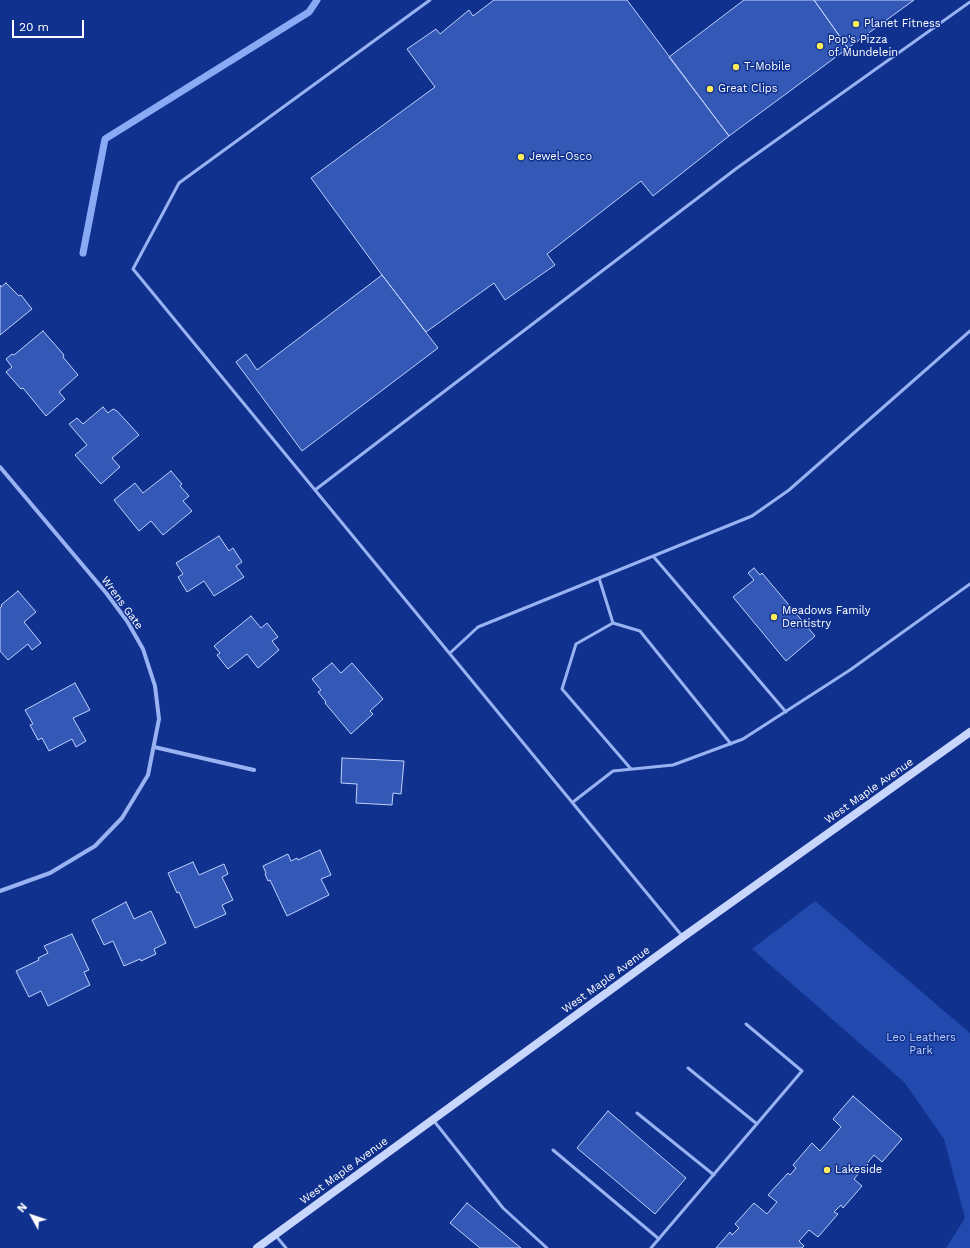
<!DOCTYPE html>
<style>
body{margin:0}
#map{position:relative;width:970px;height:1248px;overflow:hidden;background:#10318e;font-family:"Work Sans",sans-serif}
canvas{display:block}
.north{position:absolute;left:12px;top:1196px;width:40px;height:40px;-webkit-text-stroke:3px #10318e;paint-order:stroke;rotate:310deg;font-size:11px;font-weight:700;line-height:16px;text-align:center;color:#fff}
.north::after{content:'';display:block;margin:auto;width:14px;height:18px;background:#fff;clip-path:polygon(50% 0,100% 100%,50% 72%,0 100%)}
.scale{position:absolute;left:12px;top:20px;width:72px;height:18px;box-sizing:border-box;border:2px solid #fff;border-top:0;padding-left:5px;font-size:12px;line-height:14px;white-space:nowrap;color:#fff;-webkit-text-stroke:3px #10318e;paint-order:stroke}
</style>
<div id="map">
<canvas width="970" height="1248"></canvas>
<div class="north">N</div>
<div class="scale">20 m</div>
</div>
<script>
const ctx = document.querySelector('canvas').getContext('2d');
ctx.lineJoin = 'round';
function fillPath(path, color) {
  ctx.fillStyle = color;
  ctx.fill(path, 'evenodd');
}
function toPath(rows) {
  const path = new Path2D();
  for (const r of rows) {
    path.moveTo(r[0], r[1]);
    for (let i = 2; i < r.length; i += 2) path.lineTo(r[i], r[i + 1]);
  }
  return path;
}
function trace(path, color, width, dash) {
  ctx.strokeStyle = color;
  ctx.lineWidth = width;
  ctx.lineCap = dash ? 'butt' : 'round';
  ctx.setLineDash(dash || []);
  ctx.stroke(path);
}
function label(font, color, halo, rows, align = 'center') {
  ctx.font = font + ' "Work Sans",sans-serif';
  ctx.lineWidth = 3;
  ctx.setLineDash([]);
  ctx.textBaseline = 'middle';
  ctx.strokeStyle = halo;
  ctx.fillStyle = color;
  for (const [text, x, y, turn = 0] of rows) {
    ctx.save();
    ctx.translate(x, y);
    ctx.rotate((+turn || 0) * Math.PI / 180);
    ctx.textAlign = isNaN(turn) ? turn : align;
    if (halo) ctx.strokeText(text, 0, 0);
    ctx.fillText(text, 0, 0);
    ctx.restore();
  }
}
fillPath(toPath([
 [815,901,970,1033,970,1248,946,1248,965,1218,944,1139,904,1082,752,949]
]), '#2249ad');
trace(toPath([
 [83,253,105,139,309,12,317,0]
]), '#8aaaf6', 7);
const building = toPath([
 [494,0,627,0,729,136,653,196,641,181,547,254,555,265,505,300,494,283,426,332,382,275,311,178,435,87,407,49,436,29,440,34,469,10,473,16,494,0],
 [744,0,814,0,848,48,729,136,669,57,744,0],
 [814,0,914,0,848,48,814,0],
 [382,275,438,348,302,451,236,362,246,354,257,370,382,275],
 [6,283,19,296,21,295,32,309,0,335,0,285,1,287,6,283],
 [43,331,64,355,63,357,78,375,59,392,65,399,46,416,23,388,21,389,6,372,12,367,6,359,12,354,14,355,43,331],
 [103,407,108,413,113,409,117,411,139,435,112,458,120,467,101,484,75,455,87,445,69,424,77,418,83,424,103,407],
 [171,471,182,484,180,486,189,496,183,501,192,511,163,535,151,521,139,531,114,500,135,483,143,493,171,471],
 [219,536,229,551,233,548,242,562,236,566,244,577,214,596,204,581,187,592,178,577,183,574,176,563,219,536],
 [754,568,760,575,762,573,815,636,786,661,733,597,754,580,748,573,754,568],
 [18,591,36,612,24,622,41,643,32,650,28,644,8,660,0,651,0,608,2,606,1,605,18,591],
 [251,616,261,628,267,623,278,637,272,641,279,650,258,668,247,654,228,669,217,655,220,653,214,646,251,616],
 [332,663,341,673,352,663,383,699,370,711,373,714,351,734,325,703,326,702,318,692,321,690,312,679,332,663],
 [75,683,90,710,73,718,86,741,76,747,72,739,49,751,42,738,38,740,30,725,33,724,25,710,75,683],
 [342,758,404,761,401,794,393,793,392,805,356,803,357,784,341,783,342,758],
 [320,850,331,875,321,879,329,895,287,916,270,880,268,881,265,874,266,873,263,866,288,854,291,861,297,858,298,860,320,850],
 [193,862,199,875,224,864,228,874,222,877,233,900,222,905,226,914,195,928,179,892,177,893,168,873,193,862],
 [126,902,134,919,151,911,166,943,154,949,156,954,141,961,140,959,124,966,113,941,104,945,92,920,126,902],
 [72,934,89,970,84,972,90,985,48,1006,41,991,29,997,16,971,39,960,38,958,48,953,44,946,72,934],
 [853,1096,902,1139,882,1162,874,1155,854,1179,862,1186,843,1208,841,1205,834,1212,838,1214,818,1237,809,1230,799,1241,804,1246,802,1248,716,1248,730,1232,732,1235,739,1228,735,1224,754,1203,767,1214,777,1202,768,1195,788,1173,790,1175,796,1168,793,1165,812,1143,820,1151,841,1127,833,1119,853,1096],
 [608,1111,686,1178,655,1214,577,1148,608,1111],
 [467,1203,521,1248,480,1248,450,1223,467,1203]
]);
fillPath(building, '#3458b6');
trace(building, '#c0d1fd', 1);
trace(toPath([
 [430,0,179,183,133,269,683,937],
 [315,490,737,168,970,2],
 [653,556,786,712],
 [599,578,613,623],
 [450,653,478,627,752,516,789,490,970,331],
 [631,769,562,689,576,644,613,623,640,631,731,744],
 [573,802,613,771,673,765,743,739,850,670,970,584],
 [688,1068,757,1124],
 [637,1113,714,1175],
 [434,1121,503,1208,547,1248],
 [553,1150,659,1239],
 [276,1236,286,1248],
 [651,1248,802,1071,746,1024]
]), '#99b2f2', 3);
trace(toPath([
 [0,467,107,594,127,621,143,649,155,686,159,719,148,775,122,818,95,846,50,873,0,891],
 [154,747,254,770]
]), '#99b2f2', 4);
trace(toPath([
 [257,1248,683,937,970,732]
]), '#c8d5fc', 8);
for (const [x, y, r, color] of [
 [856,24,4,"#ffec5a"],
 [820,46,4,"#ffec5a"],
 [736,67,4,"#ffec5a"],
 [710,89,4,"#ffec5a"],
 [521,157,4,"#ffec5a"],
 [774,617,4,"#ffec5a"],
 [827,1170,4,"#ffec5a"]
]) {
  const dot = new Path2D();
  dot.arc(x, y, r, 0, 2 * Math.PI);
  ctx.fillStyle = color;
  ctx.fill(dot);
  trace(dot, '#10318e', 1.5);
}
label('11px', '#fff', '#10318e', [
 ["Planet Fitness",864,24],
 ["Pop's Pizza",828,40],
 ["of Mundelein",828,53],
 ["T-Mobile",744,67],
 ["Great Clips",718,89],
 ["Jewel-Osco",529,157],
 ["Meadows Family",782,611],
 ["Dentistry",782,624],
 ["Lakeside",835,1170]
], 'left');
label('11px', '#fff', '#10318e', [
 ["Wrens Gate",122,603,54],
 ["West Maple Avenue",869,791,-35],
 ["West Maple Avenue",606,980,-36],
 ["West Maple Avenue",344,1171,-36]
]);
label('11px', '#c0d1fd', '#10318e', [
 ["Leo Leathers",921,1038],
 ["Park",921,1051]
]);
</script>
